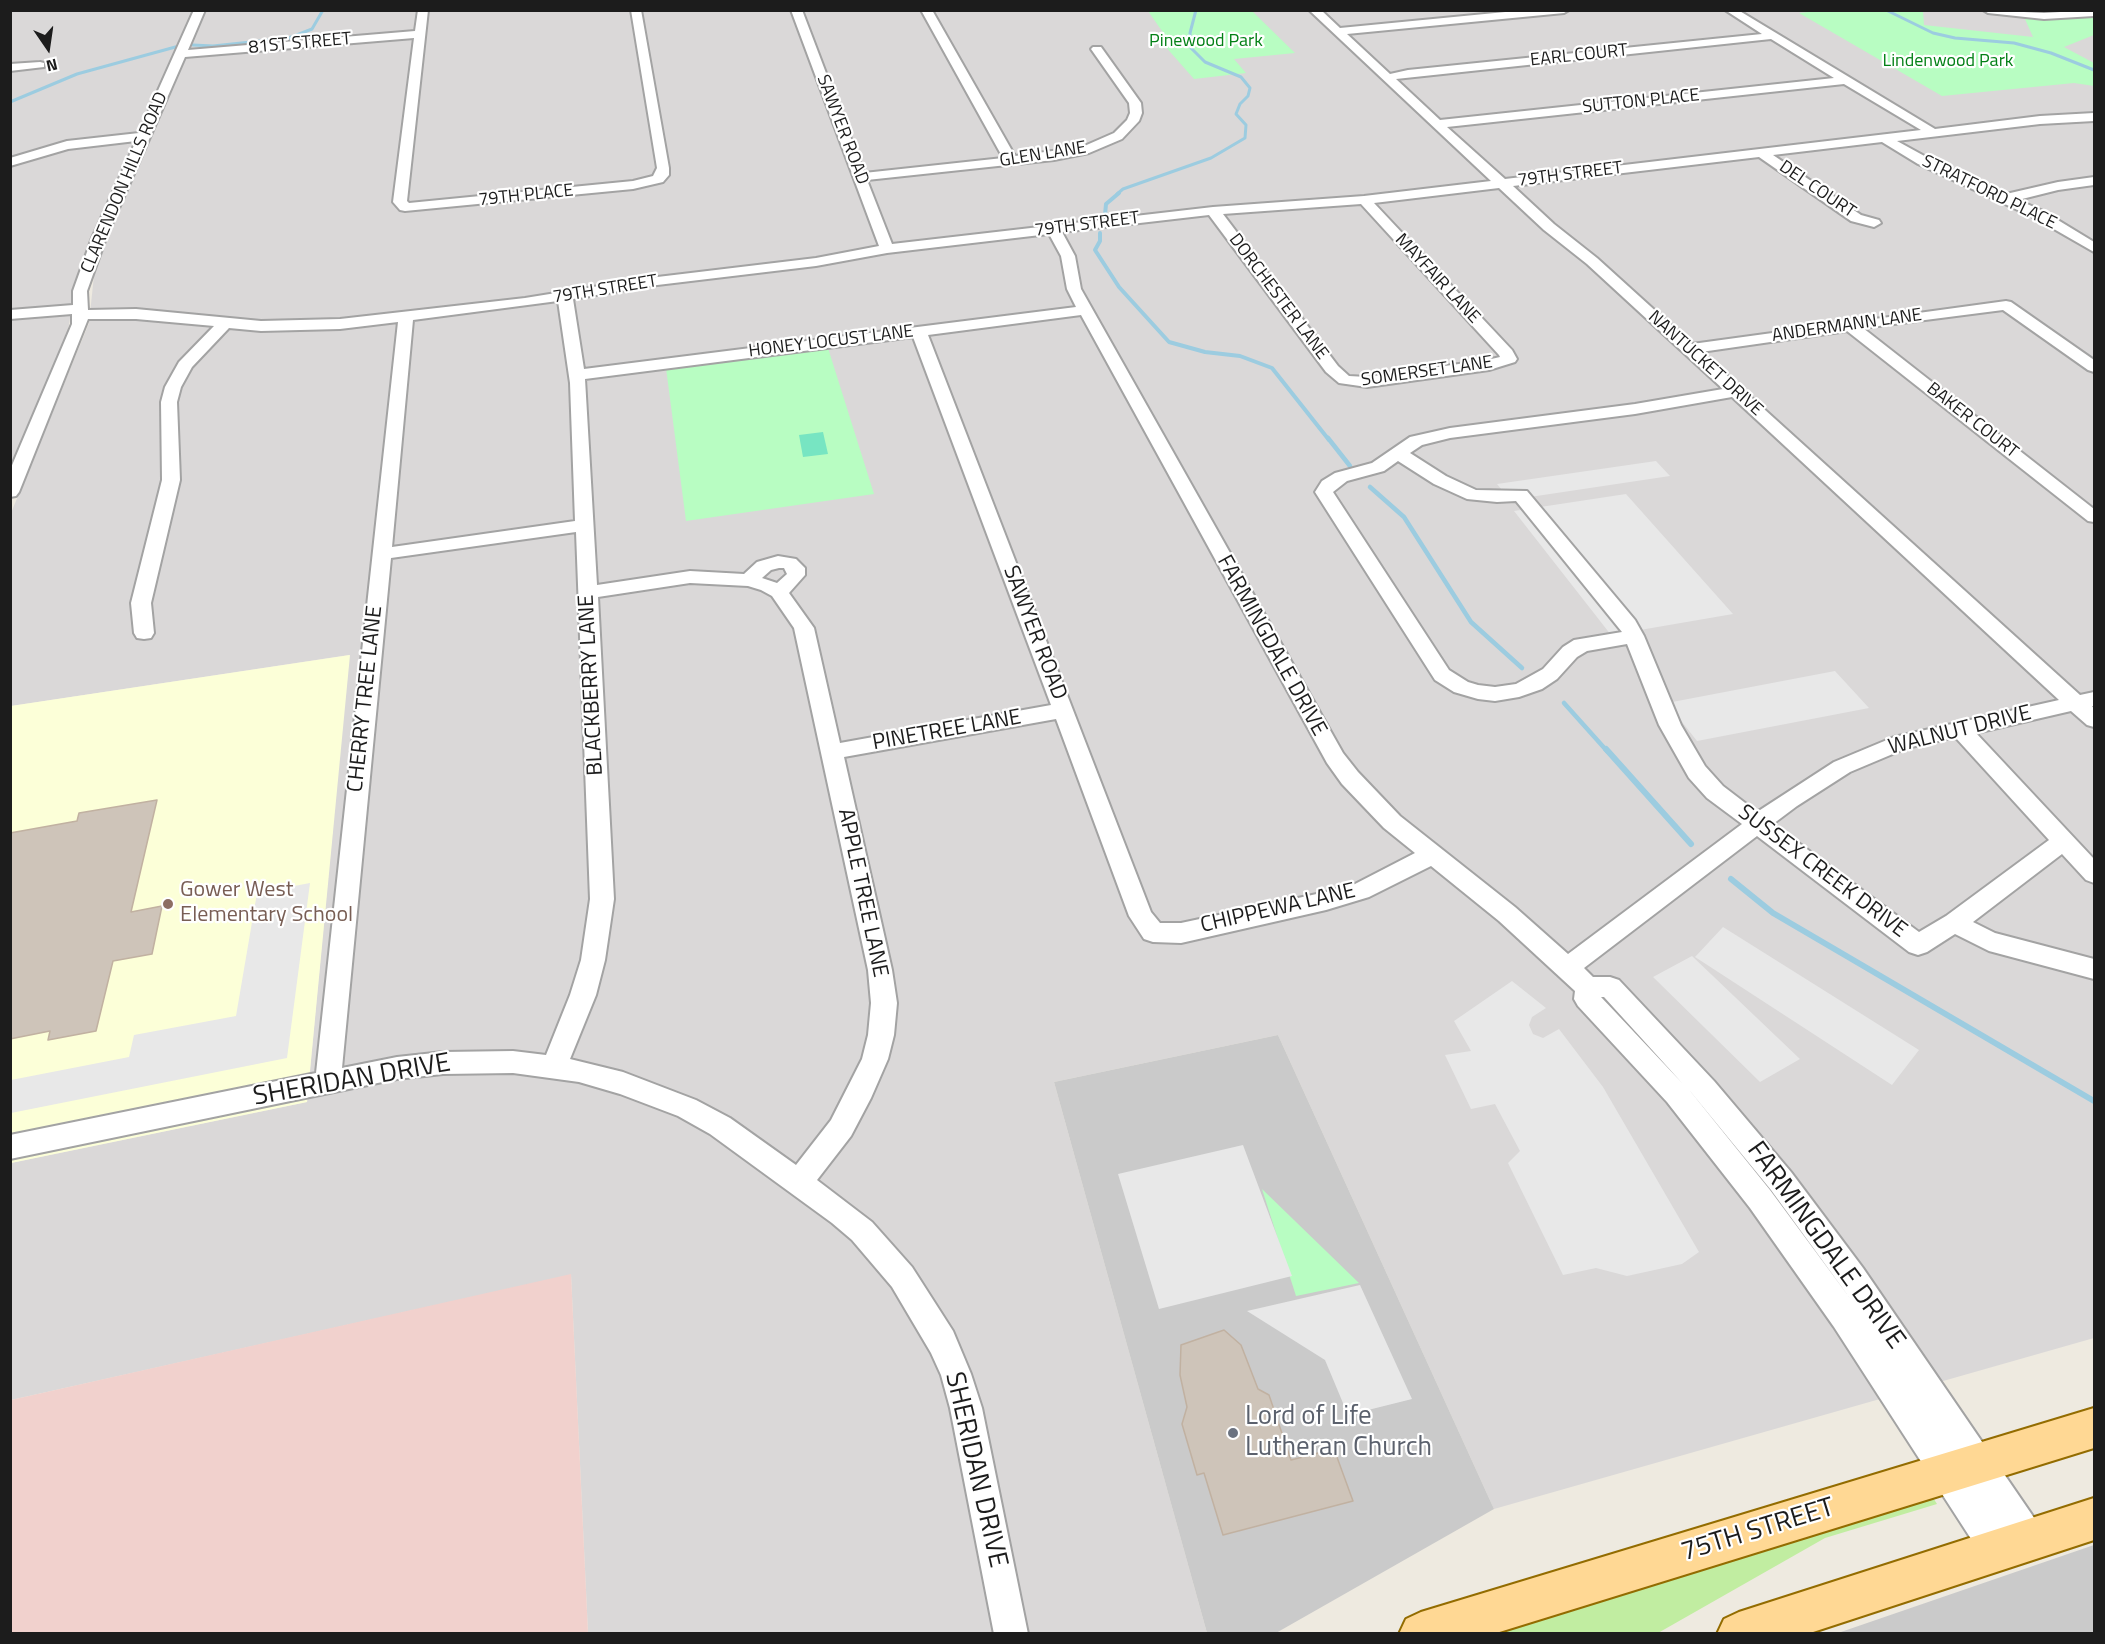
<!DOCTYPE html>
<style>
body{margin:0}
#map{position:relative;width:2105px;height:1644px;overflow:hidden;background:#eeeae0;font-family:"Titillium Web",sans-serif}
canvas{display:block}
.frame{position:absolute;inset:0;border:12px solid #1c1c1c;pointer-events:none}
.north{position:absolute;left:18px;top:18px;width:60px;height:60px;-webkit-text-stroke:4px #fff;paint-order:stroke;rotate:167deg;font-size:16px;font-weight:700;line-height:24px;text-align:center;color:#1c1c1c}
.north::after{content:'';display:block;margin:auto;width:21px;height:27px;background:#1c1c1c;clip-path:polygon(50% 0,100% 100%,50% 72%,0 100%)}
</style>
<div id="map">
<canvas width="2105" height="1644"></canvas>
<div class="frame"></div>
<div class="north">N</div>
</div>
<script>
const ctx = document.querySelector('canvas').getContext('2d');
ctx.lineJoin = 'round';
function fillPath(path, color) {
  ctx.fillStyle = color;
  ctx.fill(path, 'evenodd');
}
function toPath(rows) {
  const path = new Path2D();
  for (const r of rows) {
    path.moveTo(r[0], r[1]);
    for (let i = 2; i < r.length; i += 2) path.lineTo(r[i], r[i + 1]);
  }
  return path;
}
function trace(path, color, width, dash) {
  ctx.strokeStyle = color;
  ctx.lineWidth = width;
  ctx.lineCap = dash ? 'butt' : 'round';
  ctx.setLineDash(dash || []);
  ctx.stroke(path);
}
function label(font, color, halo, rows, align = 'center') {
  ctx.font = font + ' "Titillium Web",sans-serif';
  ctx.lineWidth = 4.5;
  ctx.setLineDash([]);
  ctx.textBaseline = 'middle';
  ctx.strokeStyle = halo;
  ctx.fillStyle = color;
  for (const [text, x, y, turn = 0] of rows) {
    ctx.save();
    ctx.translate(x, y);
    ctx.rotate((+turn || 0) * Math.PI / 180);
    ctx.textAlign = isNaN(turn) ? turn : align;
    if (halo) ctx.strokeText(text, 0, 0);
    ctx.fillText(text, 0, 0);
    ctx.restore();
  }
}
fillPath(toPath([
 [2075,10,2094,16,2094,1338,1494,1509,1278,1035,1054,1082,1207,1633,588,1633,571,1275,11,1400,11,1163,307,1102,349,655,11,706,11,513,89,323,95,266,206,11],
 [11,11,194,11,85,255,74,290,68,332,11,472]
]), '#dad8d8');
fillPath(toPath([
 [571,1274,588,1633,11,1633,11,1400]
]), '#f1d1cd');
fillPath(toPath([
 [350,655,307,1102,11,1163,11,706]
]), '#fcffd8');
fillPath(toPath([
 [1278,1035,1494,1509,1276,1633,1207,1633,1054,1082],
 [2094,1545,2094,1633,1838,1633]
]), '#cacaca');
fillPath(toPath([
 [1932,1496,1937,1504,1825,1538,1658,1633,1490,1634]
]), '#c1eda1');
fillPath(toPath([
 [1827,10,1923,11,1924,25,2033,37,2024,17,2064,18,2094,16,2094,35,2064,47,2094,63,2094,86,2074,83,1942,96,1799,13],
 [1148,11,1252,11,1295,53,1234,59,1246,73,1194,79,1164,45,1171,44],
 [828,348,874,494,686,521,666,368],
 [1262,1189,1359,1283,1296,1296]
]), '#b8fdc2');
fillPath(toPath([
 [823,432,828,454,803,457,799,435]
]), '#77e5c2');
fillPath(toPath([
 [1656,461,1670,476,1510,500,1497,484],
 [1626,494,1733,614,1611,635,1514,511],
 [1835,671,1869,708,1697,741,1667,703],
 [310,883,287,1058,11,1113,11,1080,129,1057,134,1035,236,1016,257,893],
 [1723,927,1919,1050,1892,1085,1695,957],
 [1692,956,1800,1059,1760,1082,1653,977],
 [1512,981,1546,1008,1532,1017,1529,1025,1533,1034,1543,1038,1559,1029,1603,1087,1699,1252,1682,1264,1627,1276,1596,1268,1563,1275,1508,1163,1520,1151,1495,1104,1471,1109,1445,1055,1471,1051,1454,1021],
 [1243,1145,1292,1276,1159,1309,1118,1174],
 [1360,1285,1412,1399,1348,1415,1325,1360,1247,1311]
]), '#e8e8e8');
trace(toPath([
 [1886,10,1933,33,1955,38,2014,43,2051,53,2094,70],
 [193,45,213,46,289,38,312,29,323,10],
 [10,102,77,74,179,46],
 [1117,194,1123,189,1211,158,1245,138,1246,125,1236,114,1240,104,1248,96,1250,88,1241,77,1205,62,1191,48,1190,33,1196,10]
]), '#9ccce0', 3);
trace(toPath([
 [1105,215,1106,204,1119,193],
 [1100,233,1100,241,1095,250,1119,287,1169,342,1205,352,1240,356,1272,368,1329,440]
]), '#9ccce0', 4);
trace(toPath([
 [1328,438,1350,466],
 [1370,487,1404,517,1471,622,1522,668],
 [1564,703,1607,751]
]), '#9ccce0', 4.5);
trace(toPath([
 [1606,749,1691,844],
 [1731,879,1773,913,2094,1101]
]), '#9ccce0', 6);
const building = toPath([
 [157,800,131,912,162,906,152,954,113,961,96,1031,48,1040,50,1031,10,1039,10,833,77,821,79,813,157,800],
 [1224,1330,1241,1345,1258,1389,1269,1395,1291,1460,1334,1449,1353,1501,1223,1535,1204,1473,1197,1475,1182,1424,1187,1407,1180,1375,1181,1345,1224,1330]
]);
fillPath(building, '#cec4b9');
trace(building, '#c1b1a1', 1.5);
const minor = toPath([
 [194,10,205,10,188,50,415,31,418,10,428,10,407,201,409,203,633,181,653,176,657,168,631,10,641,10,669,168,669,175,663,182,633,189,405,211,400,210,393,202,414,38,185,57,106,238,87,291,88,310,136,309,261,321,340,319,525,298,649,278,816,258,879,246,791,10,802,10,864,173,1003,158,921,10,932,10,1015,156,1082,147,1114,133,1127,120,1130,113,1129,103,1091,49,1093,47,1101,47,1141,103,1142,113,1139,121,1122,139,1089,153,1054,160,867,180,892,244,1213,207,1364,196,1491,181,1309,10,1321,10,1340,28,1526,10,1569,10,1564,13,1347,34,1390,74,1408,70,1762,34,1725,10,1738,10,1935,129,2040,116,2094,113,2094,121,2040,124,1897,141,1928,158,2006,194,2058,182,2094,177,2094,185,2058,190,2018,200,2043,211,2094,242,2094,252,2033,217,1918,164,1882,142,1773,155,1861,215,1879,220,1881,223,1874,227,1851,221,1759,157,1513,186,1554,224,1597,258,1692,344,2006,301,2011,302,2094,360,2094,372,2088,370,2003,310,1863,328,2094,509,2094,522,2088,521,1847,331,1701,352,2080,695,2094,692,2094,706,2092,706,2094,709,2094,727,2087,725,2071,711,1976,733,2094,859,2094,883,2086,880,2062,854,1973,922,1995,933,2094,959,2094,979,1989,951,1955,934,1927,952,1918,955,1909,952,1757,836,1584,968,1593,977,1610,977,1619,980,1714,1081,1791,1172,1863,1268,2041,1528,2045,1540,2041,1552,2029,1556,2017,1552,2012,1543,2015,1550,2010,1562,1998,1567,1986,1562,1834,1327,1750,1208,1667,1102,1578,1006,1574,999,1575,991,1499,921,1431,866,1369,897,1326,910,1181,943,1153,942,1144,939,1129,916,1056,719,844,757,892,970,897,1003,894,1035,888,1059,871,1098,851,1136,817,1180,872,1222,912,1267,953,1331,971,1374,982,1408,1028,1634,994,1634,950,1408,941,1375,931,1353,892,1287,852,1240,832,1223,710,1134,678,1116,620,1094,579,1082,513,1073,443,1074,397,1079,10,1159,10,1135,316,1073,398,322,340,329,261,331,229,328,192,367,181,387,177,402,180,480,151,603,154,633,151,638,144,639,137,638,134,633,131,603,162,480,161,402,165,387,179,362,214,326,136,319,88,319,19,492,16,496,10,497,10,470,72,324,72,314,10,319,10,310,73,305,73,291,92,238,136,141,68,149,10,166,10,158,67,141,139,133,194,10],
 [1771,39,1834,78,1440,120,1396,79,1771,39],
 [1844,84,1921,130,1505,179,1447,127,1844,84],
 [1499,188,1544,230,1587,264,1723,389,1635,404,1450,428,1410,437,1372,463,1335,473,1322,481,1315,492,1435,680,1454,692,1478,699,1495,701,1519,697,1542,689,1557,679,1577,657,1587,651,1627,644,1659,725,1689,778,1707,798,1742,824,1568,954,1515,907,1400,816,1358,772,1343,753,1081,289,1075,256,1062,232,1209,215,1326,372,1339,383,1367,387,1489,370,1515,362,1517,359,1512,350,1374,203,1499,188],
 [1361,204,1499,355,1500,357,1487,360,1367,377,1349,376,1338,366,1223,214,1361,204],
 [1049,234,1061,256,1067,289,1076,307,584,369,573,299,649,286,816,266,887,253,1049,234],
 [558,301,570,383,575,521,392,547,413,320,558,301],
 [1081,315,1327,763,1342,784,1384,828,1415,853,1355,884,1326,892,1181,923,1160,923,1151,912,928,335,1081,315],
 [913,337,1051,705,840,743,814,628,789,593,805,575,805,568,796,559,778,556,757,562,744,574,690,571,597,585,585,379,913,337],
 [1732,397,2059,700,1894,737,1834,762,1757,812,1723,786,1705,766,1681,725,1644,636,1635,620,1527,491,1476,490,1446,476,1410,453,1422,445,1450,438,1635,414,1732,397],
 [1398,461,1434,484,1467,499,1497,502,1516,501,1622,632,1574,640,1563,647,1543,669,1516,684,1495,687,1478,685,1468,682,1449,670,1333,492,1347,481,1384,471,1398,461],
 [576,532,590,899,581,960,570,995,546,1055,513,1051,443,1052,397,1057,342,1068,391,558,576,532],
 [779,568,784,568,787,574,777,583,762,578,771,570,779,568],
 [690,583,748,586,761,590,772,596,794,628,868,970,871,1003,868,1035,862,1059,831,1120,796,1165,730,1118,696,1100,623,1072,570,1059,596,995,605,960,614,899,598,597,690,583],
 [1955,737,2049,840,1946,916,1919,932,1773,824,1797,806,1850,772,1907,748,1955,737],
 [1601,997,1604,997,1683,1084,1601,997],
 [1686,1086,1771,1190,1852,1301,1770,1190,1686,1086],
 [1983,10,2044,13,2094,10,2094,16,2044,19,1988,13,1983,10],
 [40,62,44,63,44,67,10,71,10,64,40,62]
]);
const major = toPath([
 [2094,1408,2094,1448,1493,1634,1399,1634,1406,1619,1421,1612,2094,1408],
 [2094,1498,2094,1540,1807,1634,1717,1634,1724,1619,1739,1612,2094,1498]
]);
trace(minor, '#a3a3a3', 4);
trace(major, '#936c00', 4);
fillPath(minor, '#fff');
fillPath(major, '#ffd894');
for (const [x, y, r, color] of [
 [168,904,6,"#8d6e63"],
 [1233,1433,6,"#6b7280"]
]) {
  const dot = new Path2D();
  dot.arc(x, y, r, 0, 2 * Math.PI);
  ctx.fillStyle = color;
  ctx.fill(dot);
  trace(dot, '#fff', 2);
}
label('18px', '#038016', '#fff', [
 ["Pinewood Park",1206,42],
 ["Lindenwood Park",1948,62]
]);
label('18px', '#1c1c1c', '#fff', [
 ["81ST STREET",300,44,-5],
 ["EARL COURT",1579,56,-6],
 ["SUTTON PLACE",1641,102,-6],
 ["SAWYER ROAD",842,130,69],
 ["GLEN LANE",1043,155,-9],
 ["79TH STREET",1570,175,-7],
 ["CLARENDON HILLS ROAD",125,183,-67],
 ["DEL COURT",1817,190,34],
 ["STRATFORD PLACE",1989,193,26],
 ["79TH PLACE",526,196,-6],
 ["79TH STREET",1087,225,-7],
 ["MAYFAIR LANE",1437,279,47],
 ["79TH STREET",605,290,-9],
 ["DORCHESTER LANE",1278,297,53],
 ["ANDERMANN LANE",1847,326,-8],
 ["HONEY LOCUST LANE",831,342,-7],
 ["NANTUCKET DRIVE",1705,364,42],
 ["SOMERSET LANE",1427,372,-8],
 ["BAKER COURT",1972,421,38]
]);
label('22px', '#1c1c1c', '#fff', [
 ["SAWYER ROAD",1034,633,69],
 ["FARMINGDALE DRIVE",1271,646,61],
 ["BLACKBERRY LANE",592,685,-93],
 ["CHERRY TREE LANE",366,699,-84],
 ["PINETREE LANE",947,731,-10],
 ["WALNUT DRIVE",1960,731,-14],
 ["SUSSEX CREEK DRIVE",1822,872,37],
 ["APPLE TREE LANE",862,893,78],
 ["CHIPPEWA LANE",1278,909,-13]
]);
label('22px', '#785e54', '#fff', [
 ["Gower West",180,891],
 ["Elementary School",180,916]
], 'left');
label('27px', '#1c1c1c', '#fff', [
 ["SHERIDAN DRIVE",352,1081,-10],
 ["FARMINGDALE DRIVE",1825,1246,54],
 ["SHERIDAN DRIVE",975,1470,77],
 ["75TH STREET",1758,1531,-17]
]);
label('27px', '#5b616d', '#fff', [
 ["Lord of Life",1245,1417],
 ["Lutheran Church",1245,1448]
], 'left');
</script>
